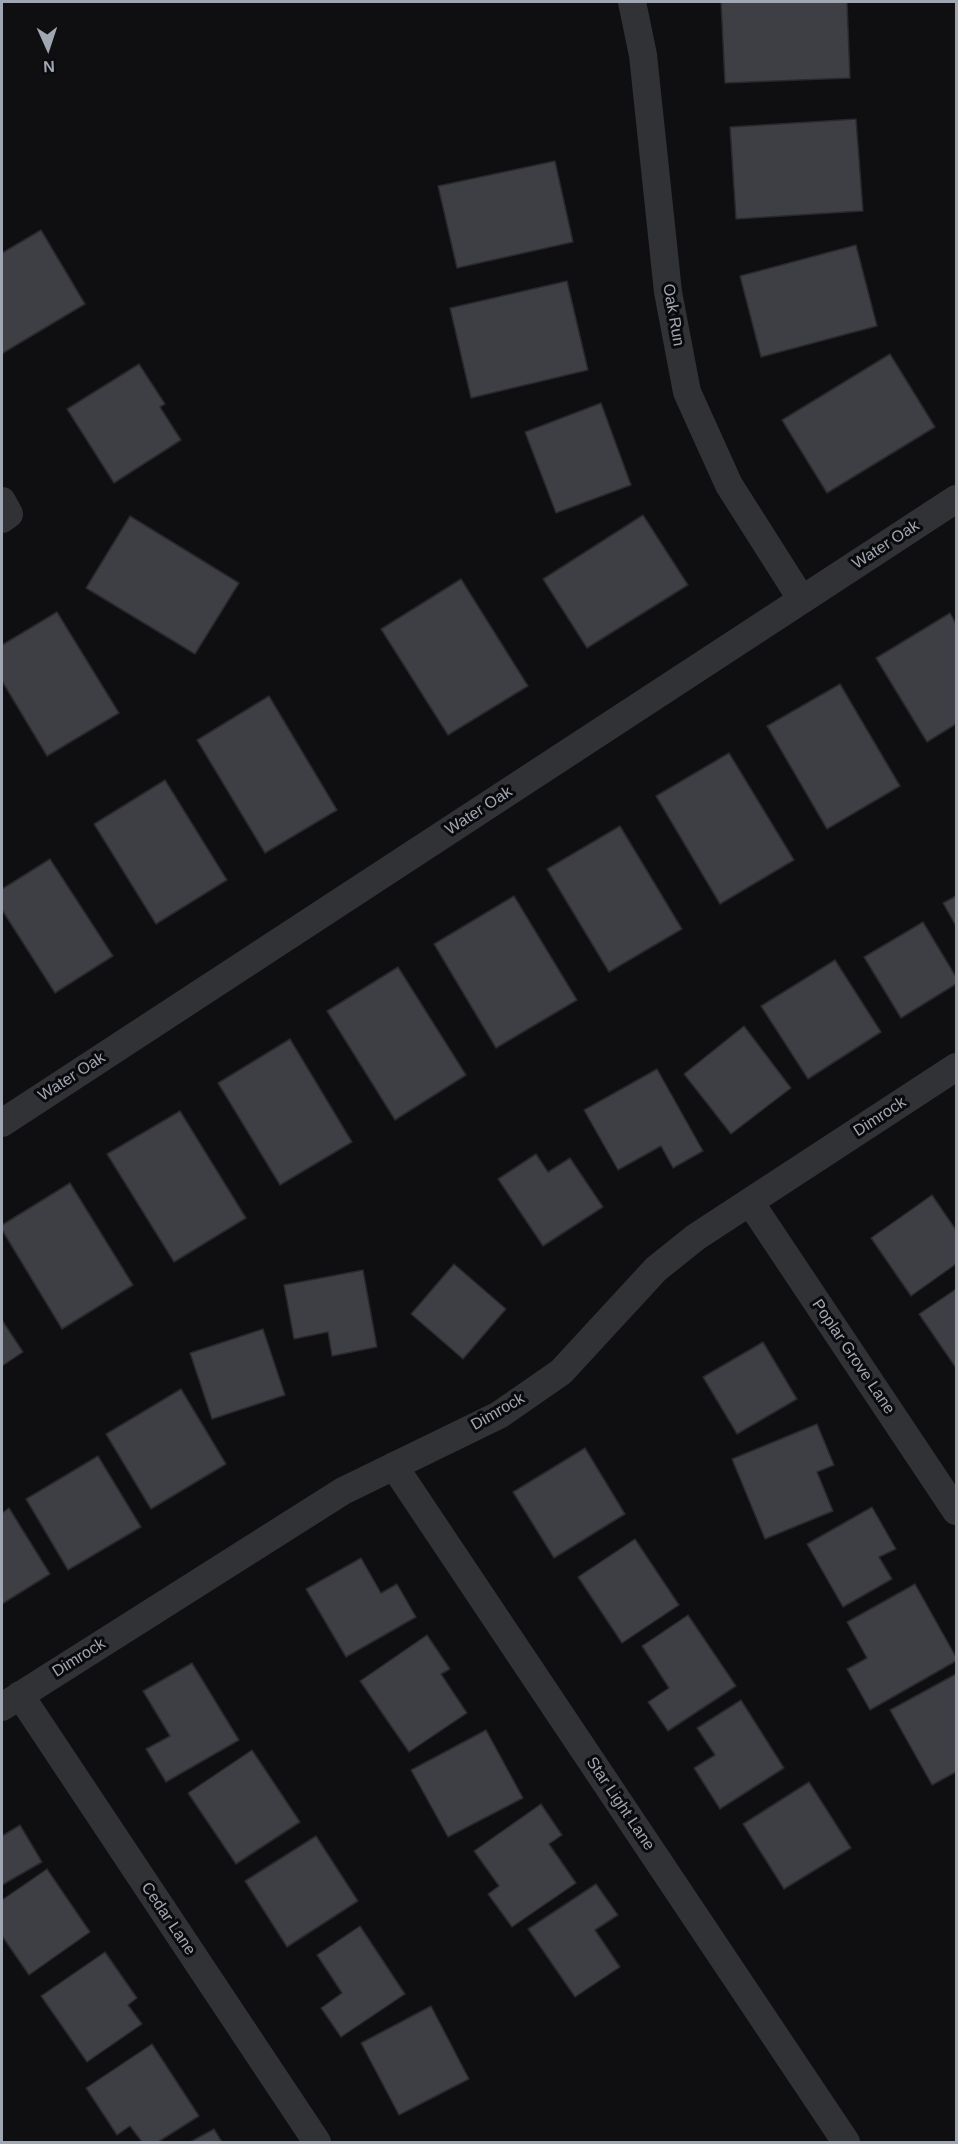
<!DOCTYPE html>
<style>
body{margin:0}
#map{position:relative;width:958px;height:2144px;overflow:hidden;background:#0f0f11;font-family:Helvetica,sans-serif}
canvas{display:block}
.frame{position:absolute;inset:0;border:3px solid #a0a7b2;pointer-events:none}
.north{position:absolute;left:18px;top:18px;width:60px;height:60px;-webkit-text-stroke:4px #0a0a0c;paint-order:stroke;rotate:177deg;font-size:16px;font-weight:700;line-height:24px;text-align:center;color:#a0a7b2}
.north::after{content:'';display:block;margin:auto;width:21px;height:27px;background:#a0a7b2;clip-path:polygon(50% 0,100% 100%,50% 72%,0 100%)}
</style>
<div id="map">
<canvas width="958" height="2144"></canvas>
<div class="frame"></div>
<div class="north">N</div>
</div>
<script>
const ctx = document.querySelector('canvas').getContext('2d');
ctx.lineJoin = 'round';
function fillPath(path, color) {
  ctx.fillStyle = color;
  ctx.fill(path, 'evenodd');
}
function toPath(rows) {
  const path = new Path2D();
  for (const r of rows) {
    path.moveTo(r[0], r[1]);
    for (let i = 2; i < r.length; i += 2) path.lineTo(r[i], r[i + 1]);
  }
  return path;
}
function trace(path, color, width, dash) {
  ctx.strokeStyle = color;
  ctx.lineWidth = width;
  ctx.lineCap = dash ? 'butt' : 'round';
  ctx.setLineDash(dash || []);
  ctx.stroke(path);
}
function label(font, color, halo, rows, align = 'center') {
  ctx.font = font + ' Helvetica,sans-serif';
  ctx.lineWidth = 6;
  ctx.setLineDash([]);
  ctx.textBaseline = 'middle';
  ctx.strokeStyle = halo;
  ctx.fillStyle = color;
  for (const [text, x, y, turn = 0] of rows) {
    ctx.save();
    ctx.translate(x, y);
    ctx.rotate((+turn || 0) * Math.PI / 180);
    ctx.textAlign = isNaN(turn) ? turn : align;
    if (halo) ctx.strokeText(text, 0, 0);
    ctx.fillText(text, 0, 0);
    ctx.restore();
  }
}
const building = toPath([
 [721,2,847,2,850,78,725,83,721,2],
 [856,119,863,211,736,219,730,127,856,119],
 [555,161,573,242,457,268,438,186,555,161],
 [41,230,85,304,3,353,2,351,2,253,41,230],
 [856,245,877,326,761,357,740,276,856,245],
 [567,281,588,370,471,398,450,308,567,281],
 [890,354,935,427,827,493,782,420,890,354],
 [139,364,165,404,160,407,181,440,114,483,67,409,139,364],
 [601,403,631,485,556,513,525,432,601,403],
 [643,515,688,585,587,648,543,579,643,515],
 [130,516,239,583,195,654,86,588,130,516],
 [461,579,528,686,448,735,381,629,461,579],
 [57,612,119,713,47,756,2,681,2,645,57,612],
 [950,613,956,624,956,724,927,742,876,658,950,613],
 [840,684,900,786,827,829,767,726,840,684],
 [269,696,337,810,265,853,197,740,269,696],
 [729,753,794,860,720,904,656,796,729,753],
 [165,780,227,880,156,924,94,824,165,780],
 [620,826,682,929,609,972,547,869,620,826],
 [50,859,113,956,55,993,2,910,2,889,50,859],
 [514,896,577,1000,496,1048,434,944,514,896],
 [956,896,956,926,943,903,956,896],
 [923,922,956,977,956,984,901,1018,864,957,923,922],
 [835,960,881,1032,808,1079,761,1006,835,960],
 [398,967,466,1075,395,1120,327,1011,398,967],
 [744,1026,791,1088,731,1134,684,1074,744,1026],
 [290,1039,352,1142,280,1185,218,1083,290,1039],
 [657,1069,703,1151,673,1168,661,1146,618,1170,584,1110,657,1069],
 [180,1111,246,1218,174,1262,107,1154,180,1111],
 [536,1154,548,1172,570,1158,603,1207,543,1246,498,1179,536,1154],
 [70,1183,133,1285,62,1329,2,1230,2,1225,70,1183],
 [932,1195,956,1230,956,1264,911,1296,871,1238,932,1195],
 [454,1264,506,1309,463,1359,411,1314,454,1264],
 [363,1270,377,1347,332,1356,328,1332,294,1339,284,1285,363,1270],
 [956,1289,956,1368,919,1314,956,1289],
 [2,1320,23,1352,2,1366,2,1320],
 [263,1329,285,1395,212,1419,190,1353,263,1329],
 [763,1342,797,1399,737,1434,703,1377,763,1342],
 [181,1389,226,1464,151,1509,106,1434,181,1389],
 [817,1424,834,1465,817,1472,833,1511,765,1539,732,1459,817,1424],
 [585,1448,625,1514,554,1558,513,1492,585,1448],
 [98,1456,141,1527,68,1570,26,1499,98,1456],
 [872,1507,896,1549,879,1557,892,1579,843,1607,807,1544,872,1507],
 [9,1508,50,1574,2,1604,2,1513,9,1508],
 [635,1539,679,1605,622,1643,578,1577,635,1539],
 [361,1558,381,1593,397,1584,416,1617,346,1657,306,1589,361,1558],
 [915,1584,956,1657,956,1661,870,1710,847,1669,867,1658,847,1622,915,1584],
 [688,1615,736,1686,668,1731,648,1702,669,1688,642,1646,688,1615],
 [427,1635,450,1669,441,1674,467,1713,409,1752,360,1681,427,1635],
 [192,1663,239,1740,166,1782,146,1749,170,1736,143,1691,192,1663],
 [956,1674,956,1772,932,1785,890,1710,956,1674],
 [741,1700,784,1768,720,1809,694,1768,715,1755,697,1728,741,1700],
 [486,1730,523,1798,448,1837,411,1770,486,1730],
 [252,1750,300,1822,236,1864,188,1793,252,1750],
 [809,1782,851,1848,784,1889,743,1824,809,1782],
 [541,1804,562,1835,549,1844,576,1883,512,1927,488,1894,499,1886,474,1851,541,1804],
 [20,1825,42,1862,2,1885,2,1836,20,1825],
 [316,1836,358,1901,287,1947,245,1881,316,1836],
 [47,1869,90,1932,29,1975,2,1936,2,1900,47,1869],
 [596,1884,618,1915,595,1930,620,1967,575,1997,528,1929,596,1884],
 [360,1926,405,1994,341,2037,321,2008,342,1993,317,1955,360,1926],
 [105,1952,137,1998,128,2005,142,2024,87,2062,41,1996,105,1952],
 [431,2006,469,2079,399,2115,361,2043,431,2006],
 [152,2044,199,2116,158,2142,142,2142,130,2126,117,2135,86,2088,152,2044],
 [214,2129,222,2142,190,2142,214,2129]
]);
fillPath(building, '#3e3f44');
trace(building, '#29292d', 1.5);
trace(toPath([
 [632,2,643,55,668,292,687,392,729,485,802,600],
 [2,501,9,514,2,519],
 [2,1123,956,499],
 [750,1202,956,1511],
 [394,1466,846,2142],
 [20,1695,317,2142],
 [2,1707,343,1491,499,1415,561,1372,656,1269,696,1237,956,1067]
]), '#303236', 28);
label('16px', '#a0a7b2', '#0a0a0c', [
 ["Oak Run",673,315,80],
 ["Water Oak",886,545,-33],
 ["Water Oak",479,811,-33],
 ["Water Oak",72,1077,-33],
 ["Dimrock",880,1117,-33],
 ["Poplar Grove Lane",853,1357,56],
 ["Dimrock",498,1412,-30],
 ["Dimrock",79,1658,-32],
 ["Star Light Lane",620,1804,56],
 ["Cedar Lane",168,1919,56]
]);
</script>
